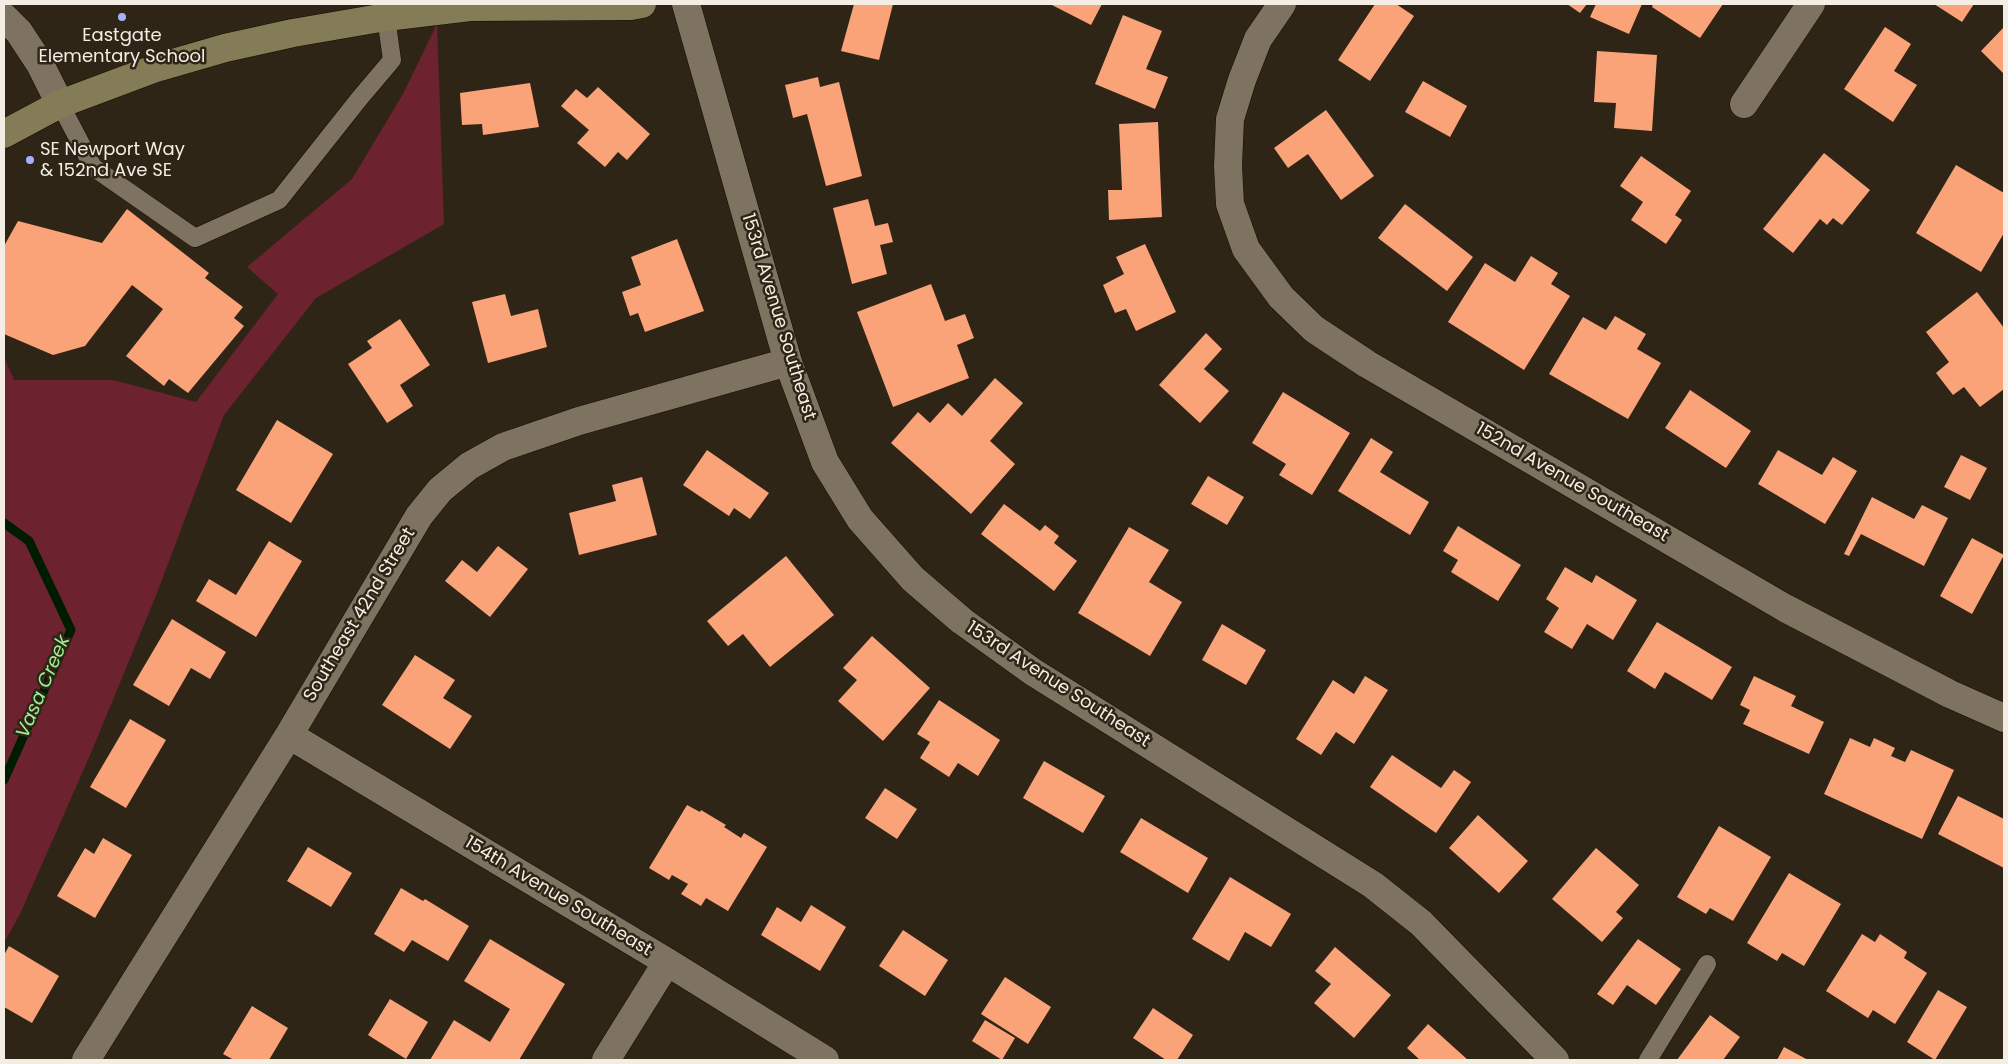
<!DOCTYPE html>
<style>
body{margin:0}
#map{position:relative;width:2008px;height:1064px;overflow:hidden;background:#2f2516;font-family:Poppins,sans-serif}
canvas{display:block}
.frame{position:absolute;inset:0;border:5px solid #f3ede3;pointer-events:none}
</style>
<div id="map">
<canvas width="2008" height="1064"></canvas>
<div class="frame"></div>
</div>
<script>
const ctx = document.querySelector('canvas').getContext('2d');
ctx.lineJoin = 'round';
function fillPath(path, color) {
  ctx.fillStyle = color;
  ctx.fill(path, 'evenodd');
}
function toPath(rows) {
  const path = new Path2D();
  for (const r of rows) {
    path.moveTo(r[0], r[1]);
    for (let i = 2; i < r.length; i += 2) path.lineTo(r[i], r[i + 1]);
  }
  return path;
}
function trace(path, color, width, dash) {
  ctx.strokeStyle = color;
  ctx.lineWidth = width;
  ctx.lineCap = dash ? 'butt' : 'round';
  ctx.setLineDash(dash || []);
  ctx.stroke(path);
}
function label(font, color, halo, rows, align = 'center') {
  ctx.font = font + ' Poppins,sans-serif';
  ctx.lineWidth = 5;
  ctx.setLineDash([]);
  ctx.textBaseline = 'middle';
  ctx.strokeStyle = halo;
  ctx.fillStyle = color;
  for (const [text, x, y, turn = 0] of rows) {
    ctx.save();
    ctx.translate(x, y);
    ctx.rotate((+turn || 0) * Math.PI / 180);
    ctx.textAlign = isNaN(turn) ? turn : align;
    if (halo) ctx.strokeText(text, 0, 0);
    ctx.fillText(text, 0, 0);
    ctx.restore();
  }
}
fillPath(toPath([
 [437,24,444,224,316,298,224,415,157,593,91,753,20,914,4,943,4,357,14,380,113,380,196,402,278,294,247,267,352,179,403,94]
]), '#6d222f');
trace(toPath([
 [4,523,29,541,71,630,4,780]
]), '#001c00', 9);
fillPath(toPath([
 [854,4,893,4,879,60,841,51],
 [1050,4,1102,4,1091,25],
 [1375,4,1396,4,1414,16,1370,81,1338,60],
 [1567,4,1587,4,1580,13],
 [1596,4,1642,4,1629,34,1590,17],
 [1653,4,1723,4,1700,38,1652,7],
 [1934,4,1974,4,1962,22],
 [1123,15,1162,31,1146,69,1168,77,1155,109,1095,84],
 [1885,27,1911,44,1894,71,1917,85,1893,122,1844,89],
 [2004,27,2004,74,1981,51],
 [1597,51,1657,55,1652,131,1614,128,1616,103,1594,102],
 [818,77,820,87,839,82,862,176,826,186,807,114,793,118,785,85],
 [1423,81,1467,106,1450,137,1405,112],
 [530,83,539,127,483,135,482,124,462,125,460,93],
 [598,87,650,134,627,160,618,152,605,167,577,143,589,130,561,106,576,89,587,98],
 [1326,110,1374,176,1341,200,1308,154,1288,168,1274,148],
 [1158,122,1162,217,1109,220,1108,190,1122,190,1119,124],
 [1824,153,1870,190,1842,225,1833,218,1827,225,1820,219,1793,253,1763,229],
 [1641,156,1691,191,1675,215,1682,220,1666,244,1631,220,1643,202,1620,186],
 [1956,165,2004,193,2004,233,1981,272,1916,233],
 [868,199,875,226,888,223,893,242,880,245,887,274,852,284,833,208],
 [1405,204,1473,257,1447,291,1378,238],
 [127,209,209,273,205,278,243,307,234,318,244,326,188,393,169,379,164,386,126,356,163,309,132,285,85,346,53,355,4,334,4,246,18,221,102,243],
 [677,239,704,311,645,332,638,313,630,316,622,292,641,285,631,257],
 [1145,244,1176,312,1136,331,1126,309,1115,313,1103,285,1124,274,1116,257],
 [1531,256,1558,273,1551,284,1570,296,1524,370,1448,322,1485,263,1515,282],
 [931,284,945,321,965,314,974,338,957,345,969,378,893,407,857,312],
 [1977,292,2004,328,2004,389,1980,407,1964,387,1953,395,1936,373,1949,362,1926,332],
 [505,294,511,316,538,309,547,347,488,363,472,302],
 [1615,316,1646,334,1637,349,1661,363,1628,419,1549,374,1583,317,1606,330],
 [400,319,430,365,400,385,413,406,387,423,348,364,372,348,367,341],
 [1206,333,1222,349,1204,369,1229,391,1200,423,1159,385],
 [995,378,1023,403,990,441,1015,464,971,514,891,443,918,412,930,423,948,403,962,416],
 [1690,390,1751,431,1726,468,1665,428],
 [1283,392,1350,433,1312,495,1279,475,1286,464,1252,443],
 [277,420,333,454,291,523,236,490],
 [1371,438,1393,452,1380,472,1429,502,1410,535,1338,491],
 [707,450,769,493,750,519,734,508,729,516,683,485],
 [1778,450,1822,475,1833,457,1857,471,1825,524,1758,484],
 [1961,455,1987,468,1970,500,1944,487],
 [1208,476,1244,497,1227,525,1191,504],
 [642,477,657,535,579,555,569,513,616,501,612,485],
 [1872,497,1914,519,1922,505,1948,518,1924,566,1861,534,1849,556,1844,554],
 [1004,504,1040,531,1045,525,1059,536,1054,543,1077,561,1054,591,981,534],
 [1458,526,1521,565,1498,601,1451,572,1458,560,1443,551],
 [1129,527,1169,550,1149,582,1182,602,1150,656,1078,613],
 [1972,538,2004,555,1972,614,1940,596],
 [269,541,302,561,256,637,196,601,209,579,236,595],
 [498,546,528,569,490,617,445,581,462,560,477,572],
 [786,556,834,615,770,667,743,634,728,646,707,621],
 [1565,567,1592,583,1596,575,1637,600,1613,640,1587,624,1572,649,1544,632,1559,608,1546,599],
 [172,619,226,652,210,679,191,668,169,706,133,685],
 [1657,622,1732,667,1712,700,1665,672,1655,689,1627,671],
 [1222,624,1266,650,1246,685,1202,660],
 [872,636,930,688,883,741,838,701,857,680,843,668],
 [415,655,455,680,443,698,472,716,450,749,382,705],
 [1365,676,1388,690,1354,744,1336,732,1321,755,1296,739,1333,680,1354,694],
 [1754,676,1796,696,1791,706,1824,722,1809,754,1743,724,1750,710,1740,705],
 [939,700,1000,740,978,776,958,763,949,777,920,758,930,742,917,734],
 [130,719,166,740,126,808,90,787],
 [1850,738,1870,747,1874,738,1895,748,1891,756,1905,762,1911,750,1954,770,1922,839,1824,794],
 [1392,755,1441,788,1454,770,1471,782,1436,833,1370,787],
 [1044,761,1105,796,1083,833,1023,798],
 [885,788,917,809,897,839,865,818],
 [1958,796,2004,819,2004,868,1938,834],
 [687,805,700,812,701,810,726,825,724,827,741,838,744,833,767,847,728,911,706,898,701,906,681,894,688,884,672,875,669,880,649,868],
 [1478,815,1528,861,1499,893,1449,848],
 [1141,818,1208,858,1188,893,1120,852],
 [1719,826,1771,857,1733,921,1710,908,1706,914,1677,897],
 [103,838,132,855,95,918,57,896,85,848,94,854],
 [308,847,352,873,331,907,287,881],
 [1596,848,1639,885,1616,912,1623,918,1602,942,1552,899],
 [1789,873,1841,904,1804,966,1782,953,1777,961,1747,943],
 [1230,877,1291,914,1271,947,1245,932,1229,961,1192,939],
 [401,888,423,901,425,899,469,926,448,961,412,940,404,952,374,934],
 [811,905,846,927,820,971,761,935,777,907,801,922],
 [903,930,948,960,925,996,879,966],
 [1862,934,1875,942,1880,934,1907,952,1904,958,1927,973,1895,1024,1873,1010,1868,1018,1826,991],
 [490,939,565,984,519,1060,430,1060,454,1020,490,1042,510,1009,464,981],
 [1638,939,1681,969,1656,1005,1627,985,1613,1005,1597,994],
 [9,946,59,976,32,1023,4,1007,4,955],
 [1335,947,1391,995,1354,1038,1314,1003,1331,984,1315,971],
 [1005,977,1051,1007,1028,1044,981,1014],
 [1938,990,1967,1007,1935,1060,1907,1042],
 [390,999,428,1022,406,1059,368,1035],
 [252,1006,288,1028,269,1060,234,1060,223,1054],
 [1153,1008,1193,1035,1177,1060,1166,1060,1133,1038],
 [1710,1015,1740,1037,1723,1060,1677,1060],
 [985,1020,1015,1038,1002,1060,972,1041],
 [1428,1024,1468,1060,1420,1060,1407,1048],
 [1784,1047,1808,1060,1777,1060]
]), '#faa379');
const service = toPath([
 [60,104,93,167,195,238,279,200,359,99,392,60,386,17],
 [1648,1060,1707,964]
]);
const minor = toPath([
 [686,4,788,362,825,462,860,519,913,579,962,621,1033,672,1373,885,1421,923,1555,1060],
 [1282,4,1258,39,1242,80,1230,119,1228,166,1230,204,1246,249,1281,297,1314,329,1367,364,1785,608,1950,694,2004,718],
 [1744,104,1811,4],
 [289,735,667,962,825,1060],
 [86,1060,289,735,419,516,440,490,469,466,503,447,579,421,788,362],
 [606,1060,667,962]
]);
const tertiary = toPath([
 [4,17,19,32,40,64,60,104]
]);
const secondary = toPath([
 [4,134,60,104,156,68,225,48,293,33,386,17,470,7,631,6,642,4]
]);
trace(service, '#170e02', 19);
trace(minor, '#170e02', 29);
trace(tertiary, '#170e02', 29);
trace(secondary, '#170e02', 29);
trace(service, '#7e7260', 18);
trace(minor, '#7e7260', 28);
trace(tertiary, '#7e7260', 28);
trace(secondary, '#847c56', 28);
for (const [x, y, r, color] of [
 [122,17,5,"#a5b1fc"],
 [30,160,5,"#a5b1fc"]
]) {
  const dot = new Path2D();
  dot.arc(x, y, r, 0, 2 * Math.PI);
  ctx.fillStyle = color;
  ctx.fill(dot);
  trace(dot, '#2f2516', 2);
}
label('18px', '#f3ede3', '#2f2516', [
 ["Eastgate",122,36],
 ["Elementary School",122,57],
 ["SE Newport Way",40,150,"left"],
 ["& 152nd Ave SE",40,171,"left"]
]);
label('18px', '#f3ede3', '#2f2516', [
 ["153rd Avenue Southeast",778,317,73],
 ["152nd Avenue Southeast",1572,483,30],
 ["Southeast 42nd Street",360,615,-59],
 ["153rd Avenue Southeast",1058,685,33],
 ["154th Avenue Southeast",558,897,31]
]);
label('italic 19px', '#9bf095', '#2f2516', [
 ["Vasa Creek",44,687,-67]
]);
</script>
